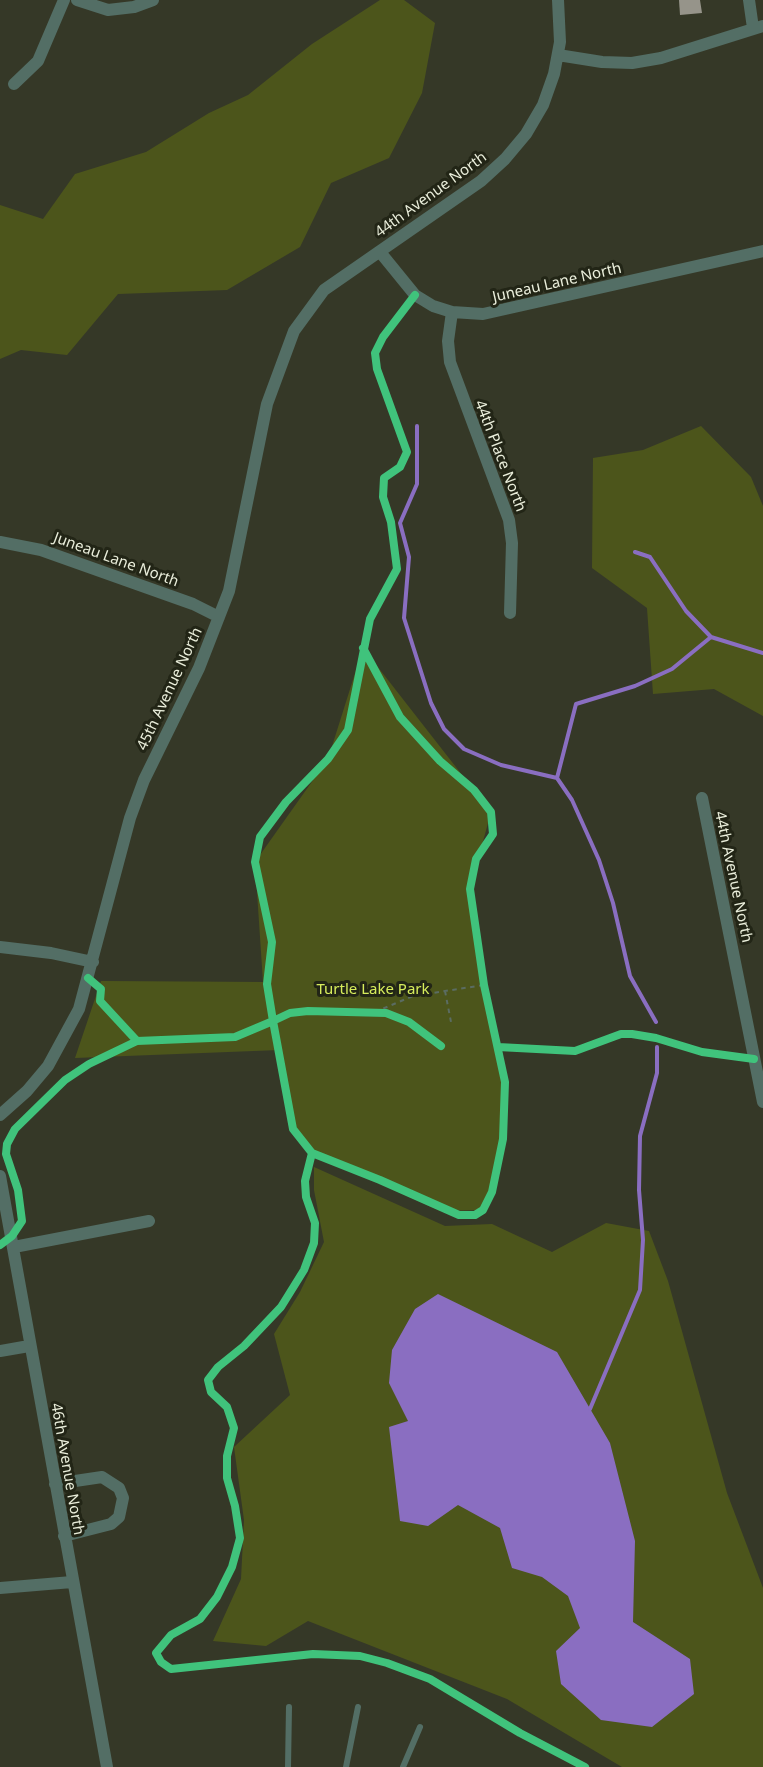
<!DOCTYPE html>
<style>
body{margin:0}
canvas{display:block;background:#353827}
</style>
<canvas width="763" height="1767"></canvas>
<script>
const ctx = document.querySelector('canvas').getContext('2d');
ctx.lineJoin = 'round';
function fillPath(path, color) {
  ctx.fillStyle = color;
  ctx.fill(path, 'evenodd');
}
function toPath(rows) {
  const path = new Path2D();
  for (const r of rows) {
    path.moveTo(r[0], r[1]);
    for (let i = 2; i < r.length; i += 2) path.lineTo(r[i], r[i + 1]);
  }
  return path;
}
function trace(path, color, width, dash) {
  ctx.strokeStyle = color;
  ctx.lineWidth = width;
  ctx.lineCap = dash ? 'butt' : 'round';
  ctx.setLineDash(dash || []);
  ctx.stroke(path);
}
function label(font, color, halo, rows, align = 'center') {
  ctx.font = font + ' "Noto Sans",sans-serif';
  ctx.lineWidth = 6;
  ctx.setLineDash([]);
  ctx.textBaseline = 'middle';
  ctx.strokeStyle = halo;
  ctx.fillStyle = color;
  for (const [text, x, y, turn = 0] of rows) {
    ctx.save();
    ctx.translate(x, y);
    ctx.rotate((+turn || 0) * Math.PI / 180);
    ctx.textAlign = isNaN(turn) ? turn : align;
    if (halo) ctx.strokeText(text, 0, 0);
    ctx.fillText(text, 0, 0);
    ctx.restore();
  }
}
fillPath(toPath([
 [380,0,404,0,435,23,422,93,389,158,331,183,300,247,227,290,118,294,67,355,21,350,0,359,0,205,43,219,75,174,146,152,209,113,248,95,312,44],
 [701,426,751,477,763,506,763,716,714,689,653,694,647,608,592,568,593,458,643,450],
 [363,648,491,812,470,889,503,1082,501,1150,483,1210,440,1211,312,1153,293,1129,279,1050,75,1058,101,981,263,982,255,862,328,759],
 [314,1167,445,1226,492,1224,552,1252,606,1223,649,1231,668,1281,727,1493,763,1588,763,1767,622,1767,507,1699,308,1621,266,1646,213,1641,241,1579,244,1520,234,1447,290,1395,274,1334,300,1292,324,1242,314,1190]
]), '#4c551b');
fillPath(toPath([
 [438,1294,557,1352,610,1443,635,1541,633,1622,690,1659,694,1694,652,1727,601,1720,561,1684,556,1651,580,1628,568,1596,542,1577,512,1568,500,1528,458,1505,428,1526,400,1521,389,1427,408,1421,389,1383,392,1350,415,1309]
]), '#8a6ec1');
trace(toPath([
 [417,426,417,484,400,523,409,557,404,618,431,703,444,729,464,749,501,765,557,778,572,800,599,860,613,903,630,976,656,1022],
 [635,552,650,557,686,611,711,637],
 [557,778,576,704,635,686,672,669,711,637,763,653],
 [590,1409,640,1290,643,1240,639,1190,640,1136,657,1073,657,1047]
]), '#8a6ec1', 4);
fillPath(toPath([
 [679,0,700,0,702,13,680,15]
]), '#96948a');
trace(toPath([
 [445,991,451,1022],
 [375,1012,413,996,484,985]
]), '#5b6c62', 2, [4.5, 4.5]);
trace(toPath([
 [288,1767,289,1707],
 [346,1767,358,1707],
 [403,1767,420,1727]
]), '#536e65', 6);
trace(toPath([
 [77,0,108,10,134,7,153,0],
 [749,0,753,28],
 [558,55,602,62,632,63,661,58,763,26],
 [14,84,38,61,64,0],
 [380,252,415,295,433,306,452,312,483,314,763,251],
 [452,312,448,341,450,362,509,520,512,543,510,613],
 [0,542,41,550,193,604,219,617],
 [702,798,763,1102],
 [0,947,51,953,93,962],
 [0,1115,27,1091,48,1066,79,1009,130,818,144,780,199,668,229,591,267,404,294,331,324,290,481,181,505,159,526,134,543,105,554,74,560,42,558,0],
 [0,1176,107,1767],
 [14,1247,149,1221],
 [0,1351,29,1346],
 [55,1484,102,1477,119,1488,123,1498,119,1517,111,1524,64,1536],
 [0,1588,72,1582]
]), '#536e65', 12);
trace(toPath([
 [415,295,383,337,375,353,377,369,407,452,400,467,384,478,383,497,391,522,397,569,370,619,348,730,328,759,286,802,260,837,255,862,272,942,267,984,273,1021,290,1013,308,1011,386,1013,409,1022,441,1046],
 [88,978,101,989,100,1001,137,1041],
 [498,1047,575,1051,621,1034,632,1034,656,1038,702,1052,754,1059],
 [312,1153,380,1180,459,1215,475,1215,483,1210,492,1192,503,1139,505,1082,484,985,470,889,476,859,493,834,491,812,474,790,440,761,400,717,363,648],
 [0,1245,12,1236,22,1221,18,1190,6,1154,7,1144,15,1129,65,1080,89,1064,137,1041,235,1037,273,1021,293,1129,312,1153,305,1181,306,1197,315,1223,314,1243,304,1270,281,1307,244,1346,218,1367,208,1380,211,1392,227,1407,234,1428,227,1456,227,1478,235,1506,240,1538,232,1567,217,1597,200,1619,171,1635,156,1653,161,1662,171,1669,313,1654,360,1656,387,1663,430,1679,520,1733,585,1767]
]), '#40c37c', 8);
label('15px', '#eaeedb', '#222516', [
 ["44th Avenue North",431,195,-36],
 ["Juneau Lane North",557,283,-13],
 ["44th Place North",500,456,69],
 ["Juneau Lane North",116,560,20],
 ["45th Avenue North",170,689,-65],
 ["44th Avenue North",733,877,78],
 ["46th Avenue North",67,1469,80]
]);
label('15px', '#d6ec5c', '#222516', [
 ["Turtle Lake Park",373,990]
]);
</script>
